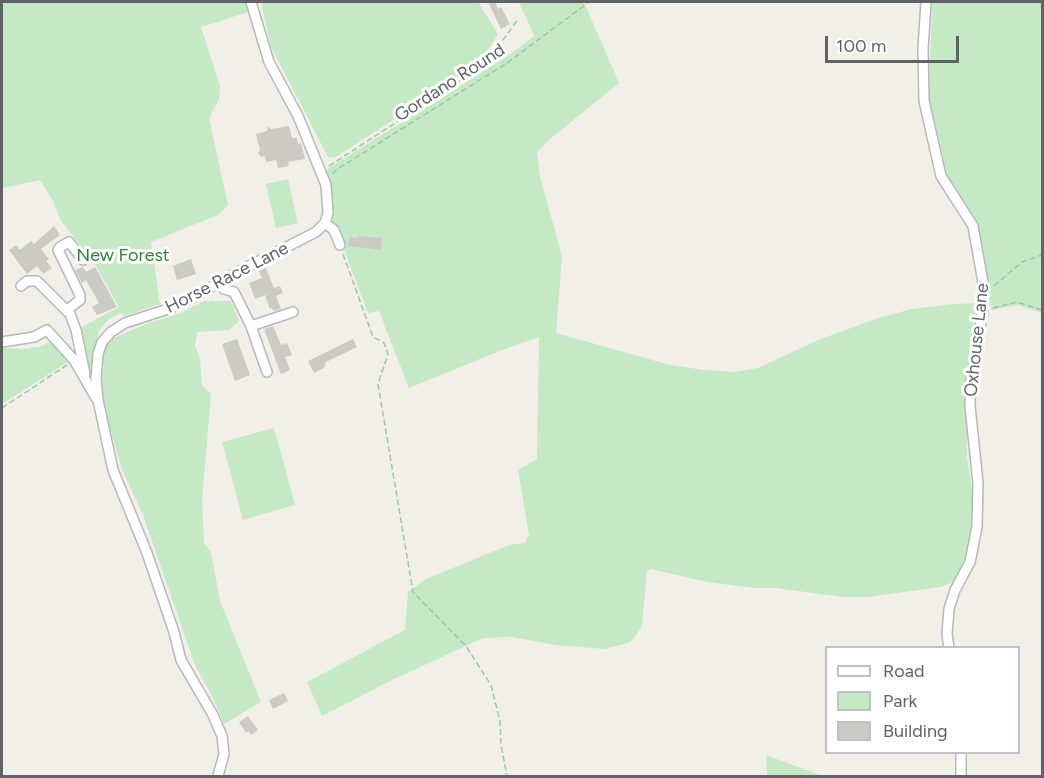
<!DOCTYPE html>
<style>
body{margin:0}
#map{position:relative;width:1044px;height:778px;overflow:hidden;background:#f1efe8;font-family:Figtree,sans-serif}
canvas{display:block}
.frame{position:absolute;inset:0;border:3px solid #5f6368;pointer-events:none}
.legend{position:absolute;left:825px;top:646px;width:195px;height:108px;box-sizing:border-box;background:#fff;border:2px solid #bfc1c3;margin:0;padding:8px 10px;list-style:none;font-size:18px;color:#5f6368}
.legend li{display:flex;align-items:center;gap:12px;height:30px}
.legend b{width:30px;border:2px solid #bfc1c3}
.scale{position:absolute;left:825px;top:36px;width:134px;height:27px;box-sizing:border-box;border:3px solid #5f6368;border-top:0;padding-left:8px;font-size:18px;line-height:21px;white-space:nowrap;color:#5f6368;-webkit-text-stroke:4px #fff;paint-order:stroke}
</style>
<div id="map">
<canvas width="1044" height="778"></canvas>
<div class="frame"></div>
<ul class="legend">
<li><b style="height:8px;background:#fff"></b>Road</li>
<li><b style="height:16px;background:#c5e8c5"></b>Park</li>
<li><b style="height:16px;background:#cccac5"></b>Building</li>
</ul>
<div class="scale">100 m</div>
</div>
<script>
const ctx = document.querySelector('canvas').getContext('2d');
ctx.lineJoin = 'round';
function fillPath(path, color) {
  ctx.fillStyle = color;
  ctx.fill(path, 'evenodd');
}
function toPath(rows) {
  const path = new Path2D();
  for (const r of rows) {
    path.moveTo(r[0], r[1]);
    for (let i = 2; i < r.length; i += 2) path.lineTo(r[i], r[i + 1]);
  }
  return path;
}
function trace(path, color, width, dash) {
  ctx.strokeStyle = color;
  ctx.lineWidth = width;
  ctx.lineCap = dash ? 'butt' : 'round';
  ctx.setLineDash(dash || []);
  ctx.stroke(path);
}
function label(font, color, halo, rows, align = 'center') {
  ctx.font = font + ' Figtree,sans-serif';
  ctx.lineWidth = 6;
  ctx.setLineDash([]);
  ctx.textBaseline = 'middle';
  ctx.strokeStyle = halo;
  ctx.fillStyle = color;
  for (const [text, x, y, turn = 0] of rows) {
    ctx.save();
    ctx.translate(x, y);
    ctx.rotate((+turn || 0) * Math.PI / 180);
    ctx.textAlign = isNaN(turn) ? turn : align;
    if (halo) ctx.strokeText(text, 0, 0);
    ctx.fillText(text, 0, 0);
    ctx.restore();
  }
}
fillPath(toPath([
 [2,2,245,2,248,12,201,27,220,86,219,99,209,118,228,205,218,215,151,242,160,304,124,316,121,313,109,319,99,331,94,349,92,375,89,377,80,328,119,307,93,261,61,221,53,201,40,180,2,188],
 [261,2,478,2,498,34,479,65,334,158,328,157,271,47],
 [519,2,584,2,619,83,550,139,537,152,540,177,562,256,556,333,670,365,704,370,735,372,758,368,816,341,875,319,912,309,954,304,981,303,967,387,967,457,975,507,970,555,959,576,953,582,941,587,868,597,843,597,776,588,754,588,707,582,651,569,647,571,642,625,636,635,630,642,605,649,556,645,512,637,483,638,392,680,322,716,307,682,405,630,408,592,426,579,509,545,525,543,529,535,518,470,537,459,539,337,497,352,409,388,379,311,368,313,333,221,327,169,512,53,534,36],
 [932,2,1042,2,1042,313,1017,305,992,310,977,222,948,178,929,98],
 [288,179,298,223,276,228,266,184],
 [204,301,231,301,239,321,229,330,197,332,195,346,200,359,202,385,211,394,202,500,204,543,211,552,220,601,261,702,224,724,213,698,195,665,143,515,121,467,107,417,101,386,104,366,100,360,106,343,114,338,146,324,181,313],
 [50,342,68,362,2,404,2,348,22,349,39,347],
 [274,428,295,505,243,520,222,442],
 [766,755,822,776,767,776]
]), '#c5e8c5');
fillPath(toPath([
 [488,2,495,2,498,9,501,7,510,24,501,29],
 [268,126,271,129,289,126,292,138,297,138,298,144,301,143,305,159,288,162,289,166,278,168,276,160,266,162,265,156,261,157,258,153,260,150,256,134,267,131],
 [54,226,60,235,41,249,49,259,46,261,52,268,43,274,37,266,27,274,9,250,16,245,20,250,31,241,34,244],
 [358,236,382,238,381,250,348,246,350,237,357,238],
 [191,259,196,274,177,280,173,266],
 [265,266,274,288,280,286,283,293,276,296,281,309,274,311,272,308,270,309,265,295,255,299,249,283,262,278,258,269],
 [83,267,86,272,95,267,117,307,97,315,92,307,99,303,86,280,82,283,75,270],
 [273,326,281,345,287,343,292,355,285,357,290,370,281,374,264,329],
 [237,339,250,375,235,381,222,344],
 [353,339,357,347,326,362,324,368,314,373,308,361],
 [284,693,288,701,273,709,269,700],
 [248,716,258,730,251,735,249,731,246,733,239,722]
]), '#cccac5');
const minor = toPath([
 [926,2,923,49,924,101,941,176,973,226,984,288,983,310,971,382,970,406,978,483,977,527,970,562,955,590,949,609,947,634,949,648],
 [325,223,334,230,340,245],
 [218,283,224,289,234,292,251,326,267,372],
 [21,286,27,281,37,281,70,314,76,330,85,374],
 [67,310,80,300,80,295,58,250,60,247,69,242,83,260],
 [251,326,293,312],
 [2,342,34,337,47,330,74,360,96,398],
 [218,776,224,754,222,736,213,715,181,660,174,632,147,553,113,470,98,400,96,379,98,354,102,342,111,332,125,323,171,308,190,299,241,270,316,232,325,223,328,213,326,185,298,116,269,62,251,2],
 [961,776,961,752]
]);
trace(minor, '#b5b8bc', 12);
trace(toPath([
 [329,166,486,64,518,19],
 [333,174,336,170,507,63,589,2],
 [343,254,373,337,384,343,388,354,378,384,413,592,466,646,491,685,500,721,501,745,507,776],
 [994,286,1022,262,1042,255],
 [993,308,1017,302,1042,310],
 [2,408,67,365]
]), '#9cc7a9', 1.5, [6, 3]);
trace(minor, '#fff', 9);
label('18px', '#5f6368', '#fff', [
 ["Gordano Round",450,83,-33],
 ["Horse Race Lane",227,278,-27],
 ["Oxhouse Lane",977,340,-84]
]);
label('18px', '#348238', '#fff', [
 ["New Forest",123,256]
]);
</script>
